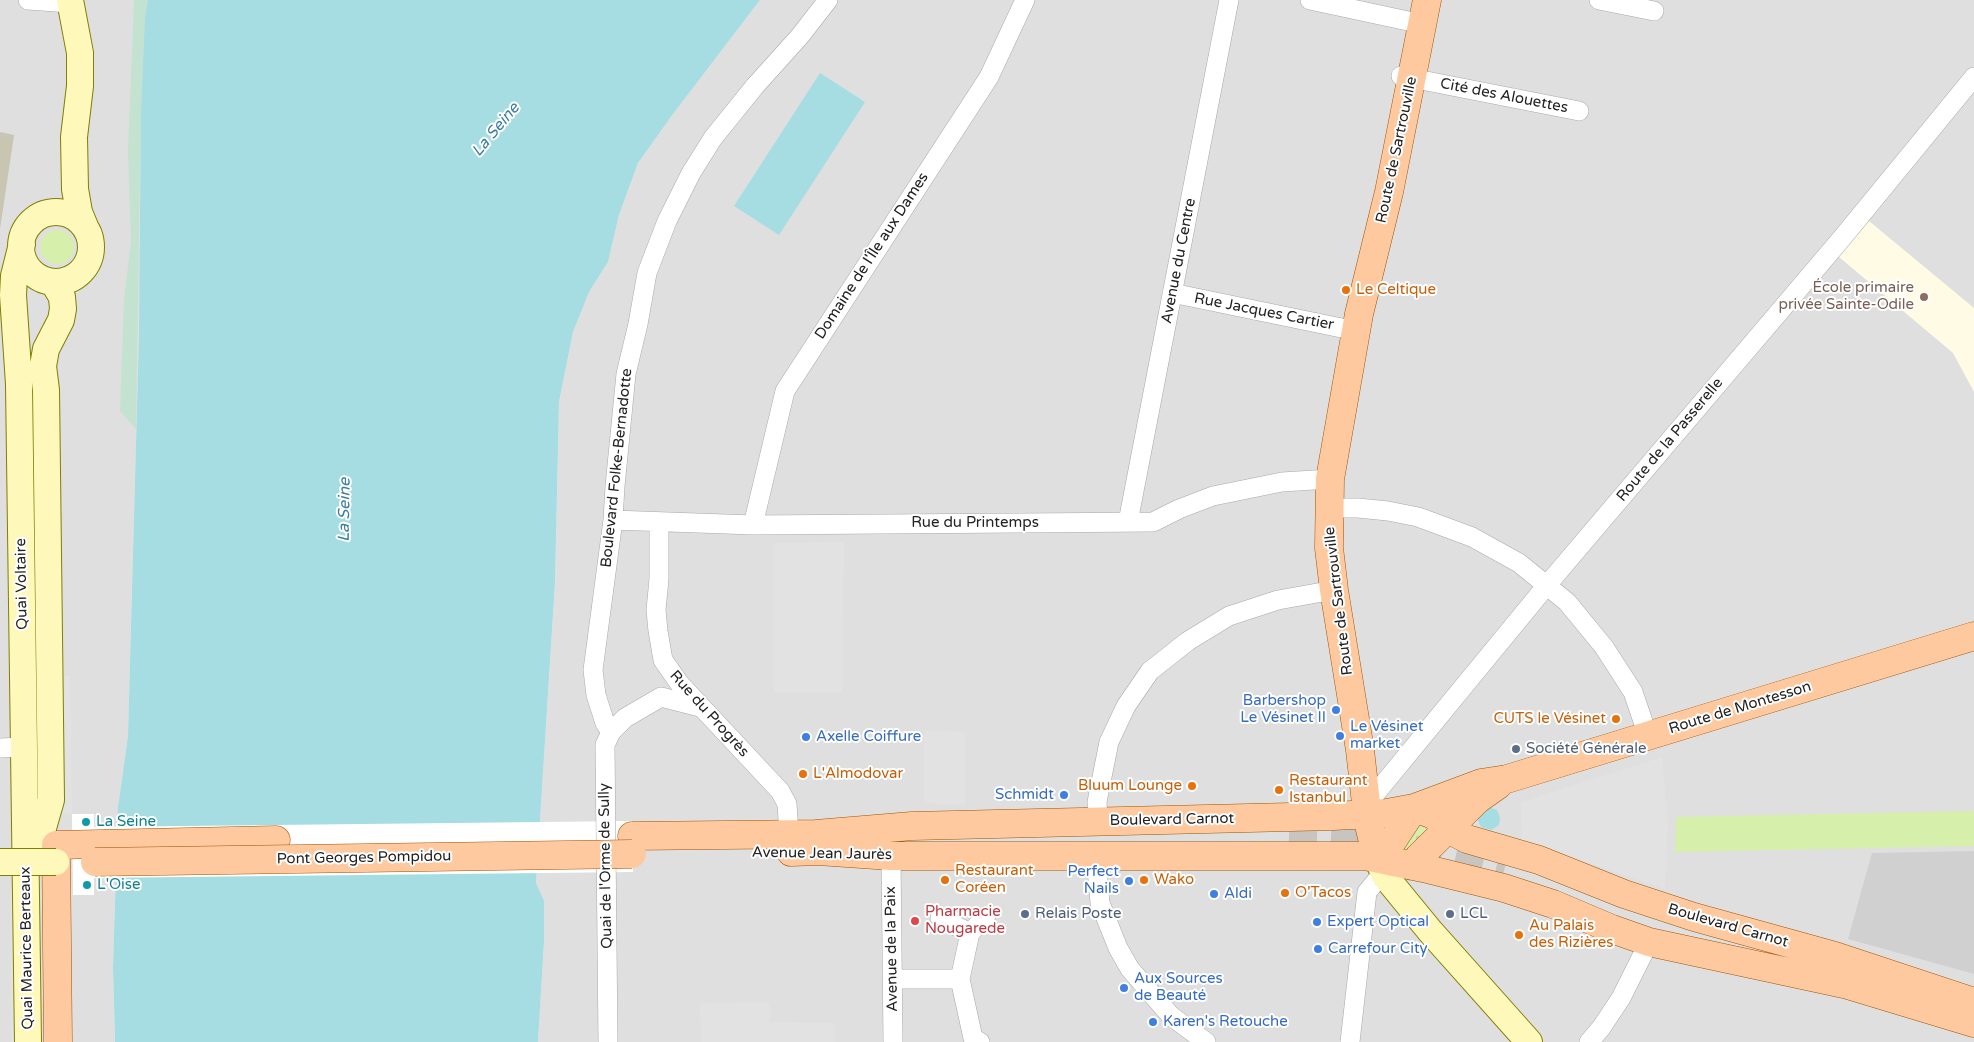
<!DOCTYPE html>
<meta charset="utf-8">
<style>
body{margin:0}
canvas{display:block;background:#f2eee8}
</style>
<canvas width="1974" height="1042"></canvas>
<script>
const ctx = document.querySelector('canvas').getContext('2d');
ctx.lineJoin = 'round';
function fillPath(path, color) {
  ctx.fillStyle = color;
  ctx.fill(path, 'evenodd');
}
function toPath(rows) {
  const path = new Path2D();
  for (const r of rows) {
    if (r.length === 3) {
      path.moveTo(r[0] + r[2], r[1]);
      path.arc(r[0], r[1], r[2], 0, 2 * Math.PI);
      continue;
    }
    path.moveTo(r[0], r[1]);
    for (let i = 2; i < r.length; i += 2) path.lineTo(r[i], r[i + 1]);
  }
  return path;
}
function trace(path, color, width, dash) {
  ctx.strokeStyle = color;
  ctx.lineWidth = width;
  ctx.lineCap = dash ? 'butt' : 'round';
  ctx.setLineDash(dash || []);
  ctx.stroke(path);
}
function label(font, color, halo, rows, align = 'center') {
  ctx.font = font + ' "Varela Round",sans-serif';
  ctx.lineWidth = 4;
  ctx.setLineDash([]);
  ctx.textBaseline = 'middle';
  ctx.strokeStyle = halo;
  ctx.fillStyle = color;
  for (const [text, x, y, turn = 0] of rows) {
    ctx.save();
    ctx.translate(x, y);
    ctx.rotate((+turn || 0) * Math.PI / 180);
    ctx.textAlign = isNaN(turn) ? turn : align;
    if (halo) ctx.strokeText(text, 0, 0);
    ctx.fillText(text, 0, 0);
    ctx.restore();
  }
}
fillPath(toPath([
 [0,0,148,0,128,736,118,807,113,967,115,1042,0,1042],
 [760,0,1974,0,1974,1042,538,1042,544,941,536,883,555,582,559,402,573,332,589,292,608,262,619,215,638,163,673,114]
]), '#e0dfdf');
fillPath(toPath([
 [1869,221,1974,308,1974,392,1953,353,1839,257]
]), '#fffbe4');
fillPath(toPath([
 [1974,851,1974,974,1848,939,1872,853]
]), '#d0d0d0');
fillPath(toPath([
 [0,132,14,135,0,229]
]), '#c8c5b2');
fillPath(toPath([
 [57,247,17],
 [1974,811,1974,846,1675,852,1676,817],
 [1419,826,1433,830,1408,851,1398,852]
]), '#d6efab');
fillPath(toPath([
 [134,0,148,0,145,16,141,110,136,429,120,411,124,300,131,241,128,152]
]), '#c4e2d0');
fillPath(toPath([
 [844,542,842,692,774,692,774,543],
 [38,676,70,676,72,814,40,813],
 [924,730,965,732,965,805,924,803],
 [1662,757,1668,825,1665,889,1522,840,1521,802],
 [20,888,19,1042,11,1042,10,889],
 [770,1002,770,1022,834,1023,834,1042,701,1042,700,1003]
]), '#e2e2e2');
fillPath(toPath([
 [148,0,760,0,673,114,638,163,619,215,608,262,589,292,573,332,559,402,555,582,536,883,544,901,544,941,538,1042,115,1042,113,967,118,807,128,736,139,332,141,110,145,16],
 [820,73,865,102,779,235,734,206],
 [1489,807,1497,810,1500,818,1499,825,1491,830,1481,827,1477,819]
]), '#a5dde3');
fillPath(toPath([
 [72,814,94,814,94,827,632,821,633,872,94,878,94,895,73,895]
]), '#fff');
trace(toPath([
 [1289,837,1338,839,1378,843,1417,850,1504,871]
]), '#c8c5c0', 28, [28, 14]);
const minor = toPath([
 [28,0,70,3],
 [1310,0,1422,24],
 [1599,0,1654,11],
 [1401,76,1579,111],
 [1172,293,1356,331],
 [1329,508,1358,508,1388,511,1418,517,1472,537,1519,563,1567,602,1604,647,1633,692,1648,736],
 [613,520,753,525,1153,522,1179,509,1213,496,1282,482,1330,479],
 [659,522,659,579,656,610,658,631,663,660,679,683,780,791,787,804,789,834],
 [1128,522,1229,0],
 [753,525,785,391,989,77,1025,0],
 [611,732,605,723,596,695,593,670,613,520,615,486,626,374,638,324,647,273,667,221,691,173,713,138,755,86,800,36,828,0],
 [0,748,24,747],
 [1367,804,1547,585,1842,238,1974,77],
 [1098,821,1097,802,1109,742,1126,706,1150,671,1188,641,1229,616,1278,600,1334,590],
 [891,856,893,1042],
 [1096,857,1100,903,1118,948,1130,969,1171,1016,1206,1042],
 [940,918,970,933,960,979],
 [970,933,986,916],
 [893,979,960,979,973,1038,980,1042],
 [608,1042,605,745,611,732,625,718,661,697,700,707],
 [1350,1042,1367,892,1377,880,1385,876],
 [1589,1042,1601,1028,1621,998,1649,942]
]);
const secondary = toPath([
 [70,0,80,53,80,86,74,137,75,189,79,212,86,229],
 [56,247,35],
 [22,244,14,276,13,295,19,384,28,1042],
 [30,845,43,828,51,800,46,390,43,366,46,349,61,320,63,309,62,297,53,282],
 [1377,858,1385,876,1430,931,1529,1042]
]);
const primary = toPath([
 [1414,808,1434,815,1448,829,1467,839,1539,860,1624,894,1694,917,1835,956,1974,1002],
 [632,836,816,834,912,826,1333,816,1387,813,1414,808,1481,783,1507,779,1974,636],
 [791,852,818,851,891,856,1365,856,1423,868,1504,888,1553,904,1612,929,1649,942,1844,984],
 [1377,858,1368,821,1360,750,1334,590,1329,548,1330,479,1359,314,1389,192,1427,0],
 [1377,858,1391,843,1414,808],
 [1412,866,1419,857,1478,799,1498,785],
 [1825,978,1974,1023],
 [58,1042,56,845,276,840]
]);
trace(minor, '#a9a9a9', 20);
trace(secondary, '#817e00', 28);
trace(primary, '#9f5500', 29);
trace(minor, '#fff', 19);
trace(secondary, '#fef9ba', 26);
trace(primary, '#ffc9a0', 28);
const secondaryBridge = toPath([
 [0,862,56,862]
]);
const primaryBridge = toPath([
 [95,862,632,854]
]);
trace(secondaryBridge, '#817e00', 28, []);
trace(primaryBridge, '#9f5500', 29, []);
trace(secondaryBridge, '#fef9ba', 26);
trace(primaryBridge, '#ffc9a0', 28);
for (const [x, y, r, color] of [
 [1346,290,5,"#e8710a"],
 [1924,297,5,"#8d6e63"],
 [1336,710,5,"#3f7fe0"],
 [1616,719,5,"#e8710a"],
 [1340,736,5,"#3f7fe0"],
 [806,737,5,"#3f7fe0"],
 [1516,749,5,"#5c6f8a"],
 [803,774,5,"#e8710a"],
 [1192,786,5,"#e8710a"],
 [1279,790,5,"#e8710a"],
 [1064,795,5,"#3f7fe0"],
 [86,822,5,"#0f9aa8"],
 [945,880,5,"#e8710a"],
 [1144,880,5,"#e8710a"],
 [1129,881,5,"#3f7fe0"],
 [87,885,5,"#0f9aa8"],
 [1285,893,5,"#e8710a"],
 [1214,894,5,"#3f7fe0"],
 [1025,914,5,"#5c6f8a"],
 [1450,914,5,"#5c6f8a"],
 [915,921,5,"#e0444e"],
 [1317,922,5,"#3f7fe0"],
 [1519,935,5,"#e8710a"],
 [1318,949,5,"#3f7fe0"],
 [1124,988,5,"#3f7fe0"],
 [1153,1022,5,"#3f7fe0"]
]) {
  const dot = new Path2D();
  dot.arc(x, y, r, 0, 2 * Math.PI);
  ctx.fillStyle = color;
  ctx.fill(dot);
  trace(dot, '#fff', 2);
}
label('15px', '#222', '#fff', [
 ["Cité des Alouettes",1504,96,11],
 ["Route de Sartrouville",1397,150,-78],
 ["Domaine de l'Île aux Dames",872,256,-57],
 ["Avenue du Centre",1179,261,-79],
 ["Rue Jacques Cartier",1264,312,11],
 ["Route de la Passerelle",1670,440,-50],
 ["Boulevard Folke-Bernadotte",617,468,-84],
 ["Rue du Printemps",975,523],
 ["Quai Voltaire",22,584,-91],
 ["Route de Sartrouville",1339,601,-97],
 ["Route de Montesson",1740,708,-17],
 ["Rue du Progrès",709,714,48],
 ["Boulevard Carnot",1172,820,-1],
 ["Avenue Jean Jaurès",822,854,1],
 ["Pont Georges Pompidou",364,858,-1],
 ["Quai de l'Orme de Sully",606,866,-91],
 ["Boulevard Carnot",1728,926,16],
 ["Quai Maurice Berteaux",27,948,-91],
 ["Avenue de la Paix",892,949,-91]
]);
label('15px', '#785e54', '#fff', [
 ["École primaire",1914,288],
 ["privée Sainte-Odile",1914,305]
], 'right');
label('15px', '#c56008', '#fff', [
 ["Le Celtique",1356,290],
 ["CUTS le Vésinet",1606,719,"right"],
 ["L'Almodovar",813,774],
 ["Restaurant",1289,781],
 ["Istanbul",1289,798],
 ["Bluum Lounge",1182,786,"right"],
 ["Restaurant",955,871],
 ["Coréen",955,888],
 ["Wako",1154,880],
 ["O'Tacos",1295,893],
 ["Au Palais",1529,926],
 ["des Rizières",1529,943]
], 'left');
label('15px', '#366cbe', '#fff', [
 ["Barbershop",1326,701,"right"],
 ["Le Vésinet II",1326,718,"right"],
 ["Le Vésinet",1350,727],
 ["market",1350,744],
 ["Axelle Coiffure",816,737],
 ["Schmidt",1054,795,"right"],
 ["Perfect",1119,872,"right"],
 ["Nails",1119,889,"right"],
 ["Aldi",1224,894],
 ["Expert Optical",1327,922],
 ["Carrefour City",1328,949],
 ["Aux Sources",1134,979],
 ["de Beauté",1134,996],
 ["Karen's Retouche",1163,1022]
], 'left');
label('15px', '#4e5e75', '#fff', [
 ["Société Générale",1526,749],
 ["Relais Poste",1035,914],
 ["LCL",1460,914]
], 'left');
label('15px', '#0d838f', '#fff', [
 ["La Seine",96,822],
 ["L'Oise",97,885]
], 'left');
label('15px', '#be3a42', '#fff', [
 ["Pharmacie",925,912],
 ["Nougarede",925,929]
], 'left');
label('italic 16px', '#3d7da2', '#fff', [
 ["La Seine",496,130,-50],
 ["La Seine",345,510,-89]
]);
</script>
